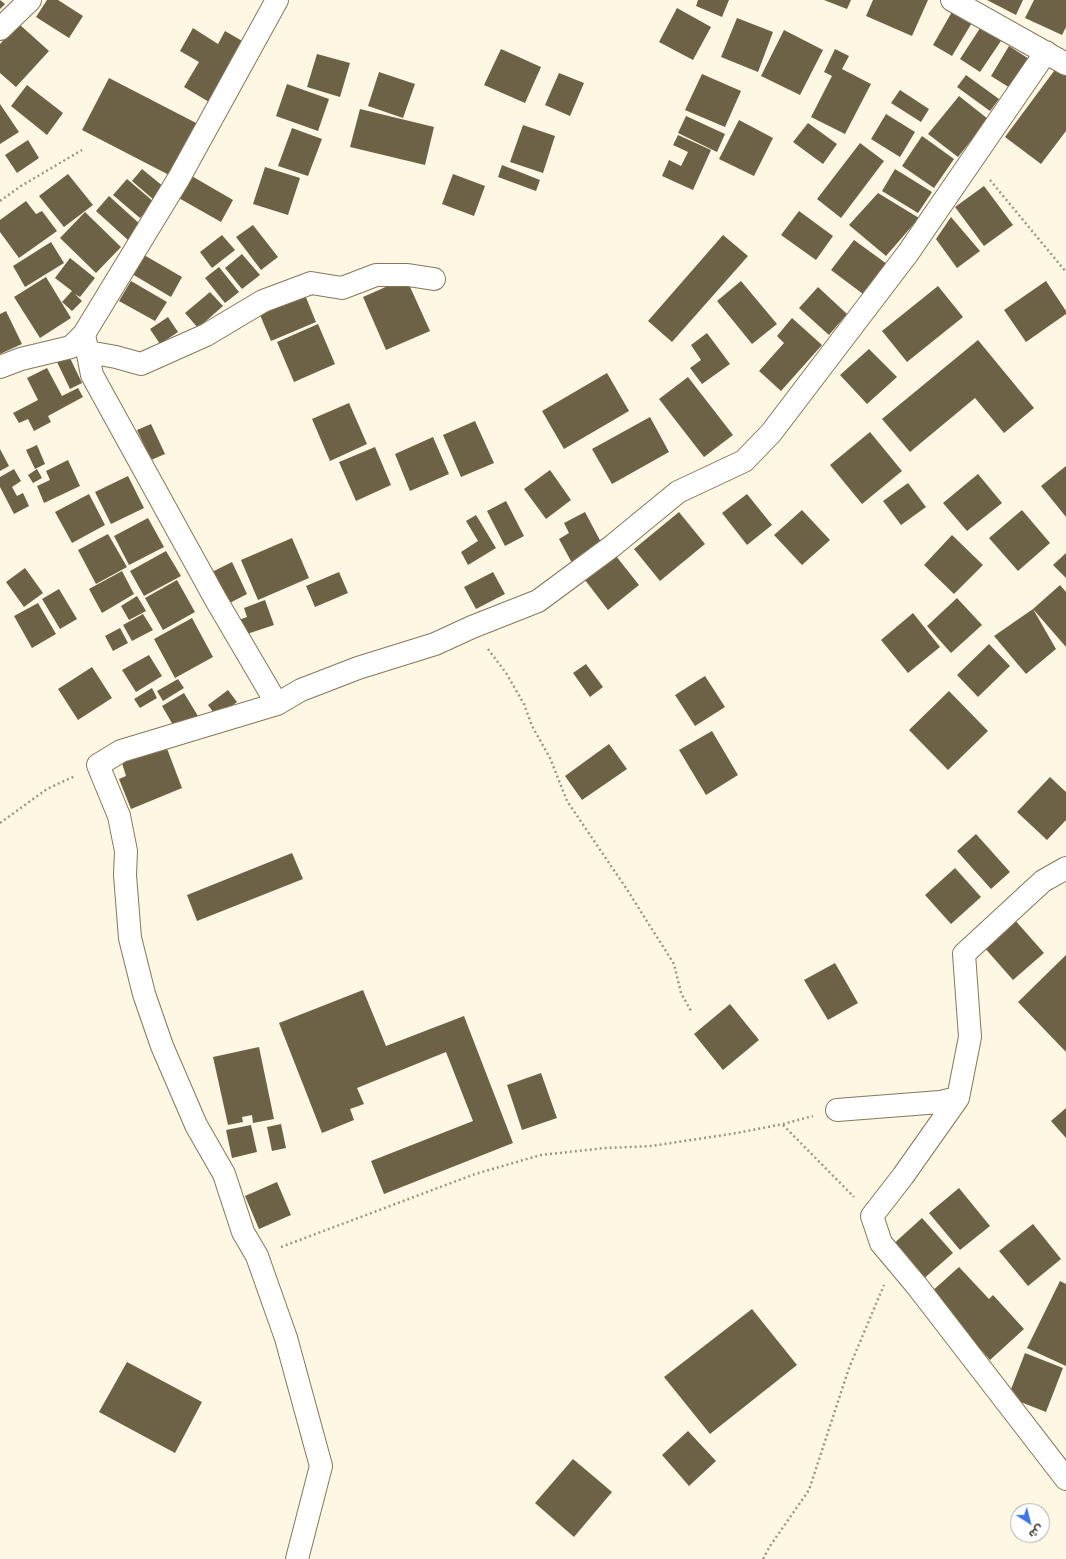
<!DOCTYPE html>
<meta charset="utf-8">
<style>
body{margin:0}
#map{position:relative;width:1066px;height:1559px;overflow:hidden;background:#fef7e3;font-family:Jost,"Noto Sans Arabic",sans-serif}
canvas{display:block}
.north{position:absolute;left:1010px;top:1503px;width:40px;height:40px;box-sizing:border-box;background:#fff;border:1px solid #b0aea9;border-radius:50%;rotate:144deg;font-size:11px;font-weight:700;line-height:16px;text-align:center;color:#393528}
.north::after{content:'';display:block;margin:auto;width:14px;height:18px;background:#3e76e6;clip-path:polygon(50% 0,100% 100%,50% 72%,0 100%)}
</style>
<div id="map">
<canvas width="1066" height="1559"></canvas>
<div class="north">ش</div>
</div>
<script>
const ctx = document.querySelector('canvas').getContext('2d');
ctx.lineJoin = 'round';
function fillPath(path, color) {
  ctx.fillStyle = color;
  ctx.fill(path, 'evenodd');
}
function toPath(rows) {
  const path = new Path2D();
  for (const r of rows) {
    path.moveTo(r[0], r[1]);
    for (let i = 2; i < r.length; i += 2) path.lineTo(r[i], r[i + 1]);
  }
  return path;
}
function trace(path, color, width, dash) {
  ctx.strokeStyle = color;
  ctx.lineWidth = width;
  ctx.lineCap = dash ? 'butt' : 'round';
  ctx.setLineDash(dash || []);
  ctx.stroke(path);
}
fillPath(toPath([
 [0,0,5,4,0,9],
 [47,0,58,0,83,16,69,38,36,17],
 [698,0,729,0,722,17,696,6],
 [824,0,851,0,847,9],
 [873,0,928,0,912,36,866,16],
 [987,0,1023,0,1016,15],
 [1034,0,1066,0,1066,27,1062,35,1025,18],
 [677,8,711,27,693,60,659,42],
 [953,10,973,21,952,56,933,45],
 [737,18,773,32,758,72,721,57],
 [984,22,1005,35,980,72,960,59],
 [19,24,49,51,16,87,0,73,0,44],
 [193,28,218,44,225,31,244,42,214,105,184,87,199,62,180,51],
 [784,30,823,50,800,95,761,76],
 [1009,46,1029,59,1010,88,991,76],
 [501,49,541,67,525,103,484,85],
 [835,49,849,56,842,69,871,84,845,134,811,117,832,76,824,72],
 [317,54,350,63,340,97,307,87],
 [1057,67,1066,74,1066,131,1041,164,1005,137],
 [379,72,415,84,403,118,368,106],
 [559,73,584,83,570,116,545,105],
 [702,74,741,91,725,127,685,110],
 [966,75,999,99,990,111,957,87],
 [109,78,200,125,173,177,82,130],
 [287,84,329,99,318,131,276,116],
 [27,85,63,113,47,135,11,106],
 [900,90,929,109,921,122,891,103],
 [959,96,988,119,958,157,928,134],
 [0,104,19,132,0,144],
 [360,109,434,127,425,165,350,147],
 [886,114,915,132,900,157,871,139],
 [686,116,725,134,717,152,678,133],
 [739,120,773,138,754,176,719,159],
 [808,123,837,144,823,164,793,142],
 [523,125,555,136,543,173,510,162],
 [292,128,322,139,308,176,278,166],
 [678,135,711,150,693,190,662,176,669,160,681,166,688,152,673,145],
 [922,136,954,159,934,188,902,166],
 [28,140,39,158,17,173,5,155],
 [860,143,884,161,841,218,817,199],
 [502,165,540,180,536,191,498,177],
 [265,167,300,178,288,215,253,204],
 [142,169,164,187,154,200,132,181],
 [895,169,932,192,918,213,882,191],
 [68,174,93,205,64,227,39,196],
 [453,174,485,186,474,216,442,204],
 [190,175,233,200,221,222,177,197],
 [127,179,154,202,140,218,113,195],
 [984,186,1013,225,984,246,955,207],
 [878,193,919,218,886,256,849,225],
 [109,196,141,225,128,240,96,211],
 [26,201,36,214,42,211,57,231,19,258,0,232,0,220],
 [799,211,833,236,816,260,781,235],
 [85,212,121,247,96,273,60,238],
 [951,217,980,251,957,268,936,239],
 [253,225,278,257,261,270,236,237],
 [222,235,235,250,212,268,200,252],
 [723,235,748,256,672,342,648,321],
 [854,240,887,264,863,294,831,270],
 [51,242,64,263,25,287,13,266],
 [242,254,260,275,242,289,225,268],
 [144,255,182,277,171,297,132,274],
 [70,258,95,278,80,297,75,294,82,301,72,311,62,302,72,291,55,278],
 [219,267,239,292,225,303,205,278],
 [46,277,71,318,40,338,14,297],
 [406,278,430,331,386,350,363,297],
 [131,281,167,302,155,321,119,301],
 [741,281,777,324,752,344,717,301],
 [1046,281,1066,311,1066,314,1026,342,1004,310],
 [938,286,963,317,907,362,882,331],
 [818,287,847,314,829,335,799,308],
 [210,292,223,306,198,328,185,313],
 [305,295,316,322,271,341,260,315],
 [6,311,22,344,0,354,0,314],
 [168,317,178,332,160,344,150,329],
 [792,318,822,345,781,391,759,371,784,343,777,336],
 [318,324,335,364,294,382,277,342],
 [707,333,730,364,702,384,690,368,701,360,691,345],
 [978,340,1034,408,1004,433,975,398,910,452,882,419],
 [869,349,897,377,867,404,840,375],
 [69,356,82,383,70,389,57,362],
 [47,368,62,396,78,388,83,397,48,416,51,422,34,431,28,419,19,423,13,413,38,400,27,378],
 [607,373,629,411,564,449,542,411],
 [688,377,733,435,704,457,659,399],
 [349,403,367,444,330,461,312,419],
 [650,417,669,452,612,484,592,449],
 [475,421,494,463,461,477,443,435],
 [151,424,165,454,151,460,137,430],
 [870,432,902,471,862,504,830,465],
 [433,437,449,474,410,491,395,454],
 [37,445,45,464,35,469,26,450],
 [375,447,391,485,356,501,339,462],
 [0,449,9,466,0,471],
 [68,460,80,486,44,503,37,486,50,480,46,471],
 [1066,466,1066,517,1041,486],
 [14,469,21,481,12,487,17,496,23,493,29,506,14,514,0,487,0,477],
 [37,469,42,478,33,483,28,475],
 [550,470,571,500,546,519,524,489],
 [978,474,1002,503,967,531,943,503],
 [128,476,144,508,111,524,95,492],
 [908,483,926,507,901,525,883,501],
 [89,494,105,525,72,543,55,512],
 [747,494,772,525,747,545,722,513],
 [506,501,524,536,505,546,487,511],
 [802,510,830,540,802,565,774,535],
 [1022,510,1050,543,1018,571,989,538],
 [585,512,603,546,572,563,559,539,569,533,564,523],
 [679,512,705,544,660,581,634,549],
 [476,515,496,548,468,565,461,552,478,541,466,521],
 [148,518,164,547,129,565,114,536],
 [108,534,127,567,96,584,78,550],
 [952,535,983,565,954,594,924,565],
 [292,538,309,578,258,600,241,560],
 [166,551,181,576,144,596,130,571],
 [1066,553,1066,578,1053,565],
 [616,556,639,585,608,610,585,580],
 [232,562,247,594,222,607,206,575],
 [25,568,43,593,24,607,6,582],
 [122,571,134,594,102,613,89,589],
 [339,572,348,593,315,607,306,586],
 [493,572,505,594,476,609,464,587],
 [177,580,195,612,163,630,145,598],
 [1060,585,1066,592,1066,647,1033,609],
 [59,589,77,619,60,629,42,599],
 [137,596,146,611,129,620,121,606],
 [957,598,982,625,951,653,927,626],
 [265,600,274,625,241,636,236,621,247,617,244,608],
 [38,603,56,634,32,648,14,616],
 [1033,609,1056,649,1026,674,994,636],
 [913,613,940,647,908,673,881,640],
 [143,614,153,630,132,641,123,625],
 [192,618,213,657,175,678,154,639],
 [120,628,128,643,113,651,105,636],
 [989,644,1010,666,978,697,957,675],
 [149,655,162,676,136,692,122,670],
 [586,664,603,687,590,697,573,673],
 [92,667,112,698,78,720,58,689],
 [705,676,725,707,695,726,675,695],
 [178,679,184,688,163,701,157,691],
 [152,688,157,698,140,708,134,699],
 [228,690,237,702,217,717,208,705],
 [949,691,988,731,948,770,909,730],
 [184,693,198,716,176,730,162,706],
 [712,731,738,775,706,795,679,750],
 [609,744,627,769,582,800,565,776],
 [166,746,182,788,131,809,119,779,126,776,122,763],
 [1050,777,1066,792,1066,820,1047,840,1017,812],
 [976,834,1010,872,991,889,957,851],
 [292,853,303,879,197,921,187,895],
 [955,868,981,897,951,924,925,895],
 [1014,919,1044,953,1013,980,983,946],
 [1066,955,1066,1052,1018,1002],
 [835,963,858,1003,828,1020,804,980],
 [363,990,386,1046,464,1016,513,1143,384,1194,371,1161,473,1121,446,1052,357,1088,364,1104,350,1109,354,1120,322,1133,279,1023],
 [730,1004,759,1040,723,1070,694,1034],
 [259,1047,274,1119,253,1123,252,1115,242,1117,243,1122,228,1125,213,1057],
 [541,1073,557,1118,522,1130,507,1085],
 [1066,1108,1066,1138,1051,1121],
 [281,1124,286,1148,272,1151,267,1127],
 [251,1125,257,1152,232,1158,226,1130],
 [277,1182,291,1215,259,1229,245,1196],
 [959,1188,990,1226,960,1250,929,1213],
 [922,1218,953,1253,921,1281,890,1247],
 [1033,1224,1061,1259,1028,1286,999,1251],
 [959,1267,989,1299,993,1295,1024,1329,990,1360,930,1293],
 [1060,1281,1066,1284,1066,1366,1027,1348],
 [752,1309,797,1365,710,1434,664,1377],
 [1025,1353,1063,1368,1046,1412,1008,1397],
 [127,1362,202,1402,175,1453,99,1412],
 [688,1431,716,1461,689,1486,662,1455],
 [573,1459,612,1492,574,1537,535,1503]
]), '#6d6245');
const minor = toPath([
 [952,0,1066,64],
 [0,29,30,0],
 [88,352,116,357,141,364,206,335,263,301,311,283,342,288,376,275,408,275,434,279],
 [0,367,21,359,71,347,84,334],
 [277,704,216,600,92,375,84,334,179,178,277,0],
 [1066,868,1043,881,964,954,970,1037,958,1098,903,1176,872,1216,881,1243,917,1286,1066,1479],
 [837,1110,940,1102,958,1098],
 [297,1559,321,1466,286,1338,257,1256,243,1232,224,1174,196,1125,162,1046,144,994,130,938,125,875,126,851,119,816,98,765,121,751,277,704,301,690,358,668,435,644,472,627,538,601,611,547,678,492,744,461,771,433,908,253,1046,52]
]);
trace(minor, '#83785a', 24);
trace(toPath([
 [990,180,1066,272],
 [0,201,21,186,82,150],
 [488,649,506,673,524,704,532,726,550,758,567,801,626,888,674,964,681,993,691,1011],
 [0,823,47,789,75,776],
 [783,1125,854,1197],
 [281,1247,475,1174,541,1155,605,1148,652,1146,737,1133,783,1124,813,1116],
 [763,1559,770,1546,809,1490,849,1368,884,1285]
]), '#9b9685', 2.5, [2, 3]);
trace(minor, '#fff', 22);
</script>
